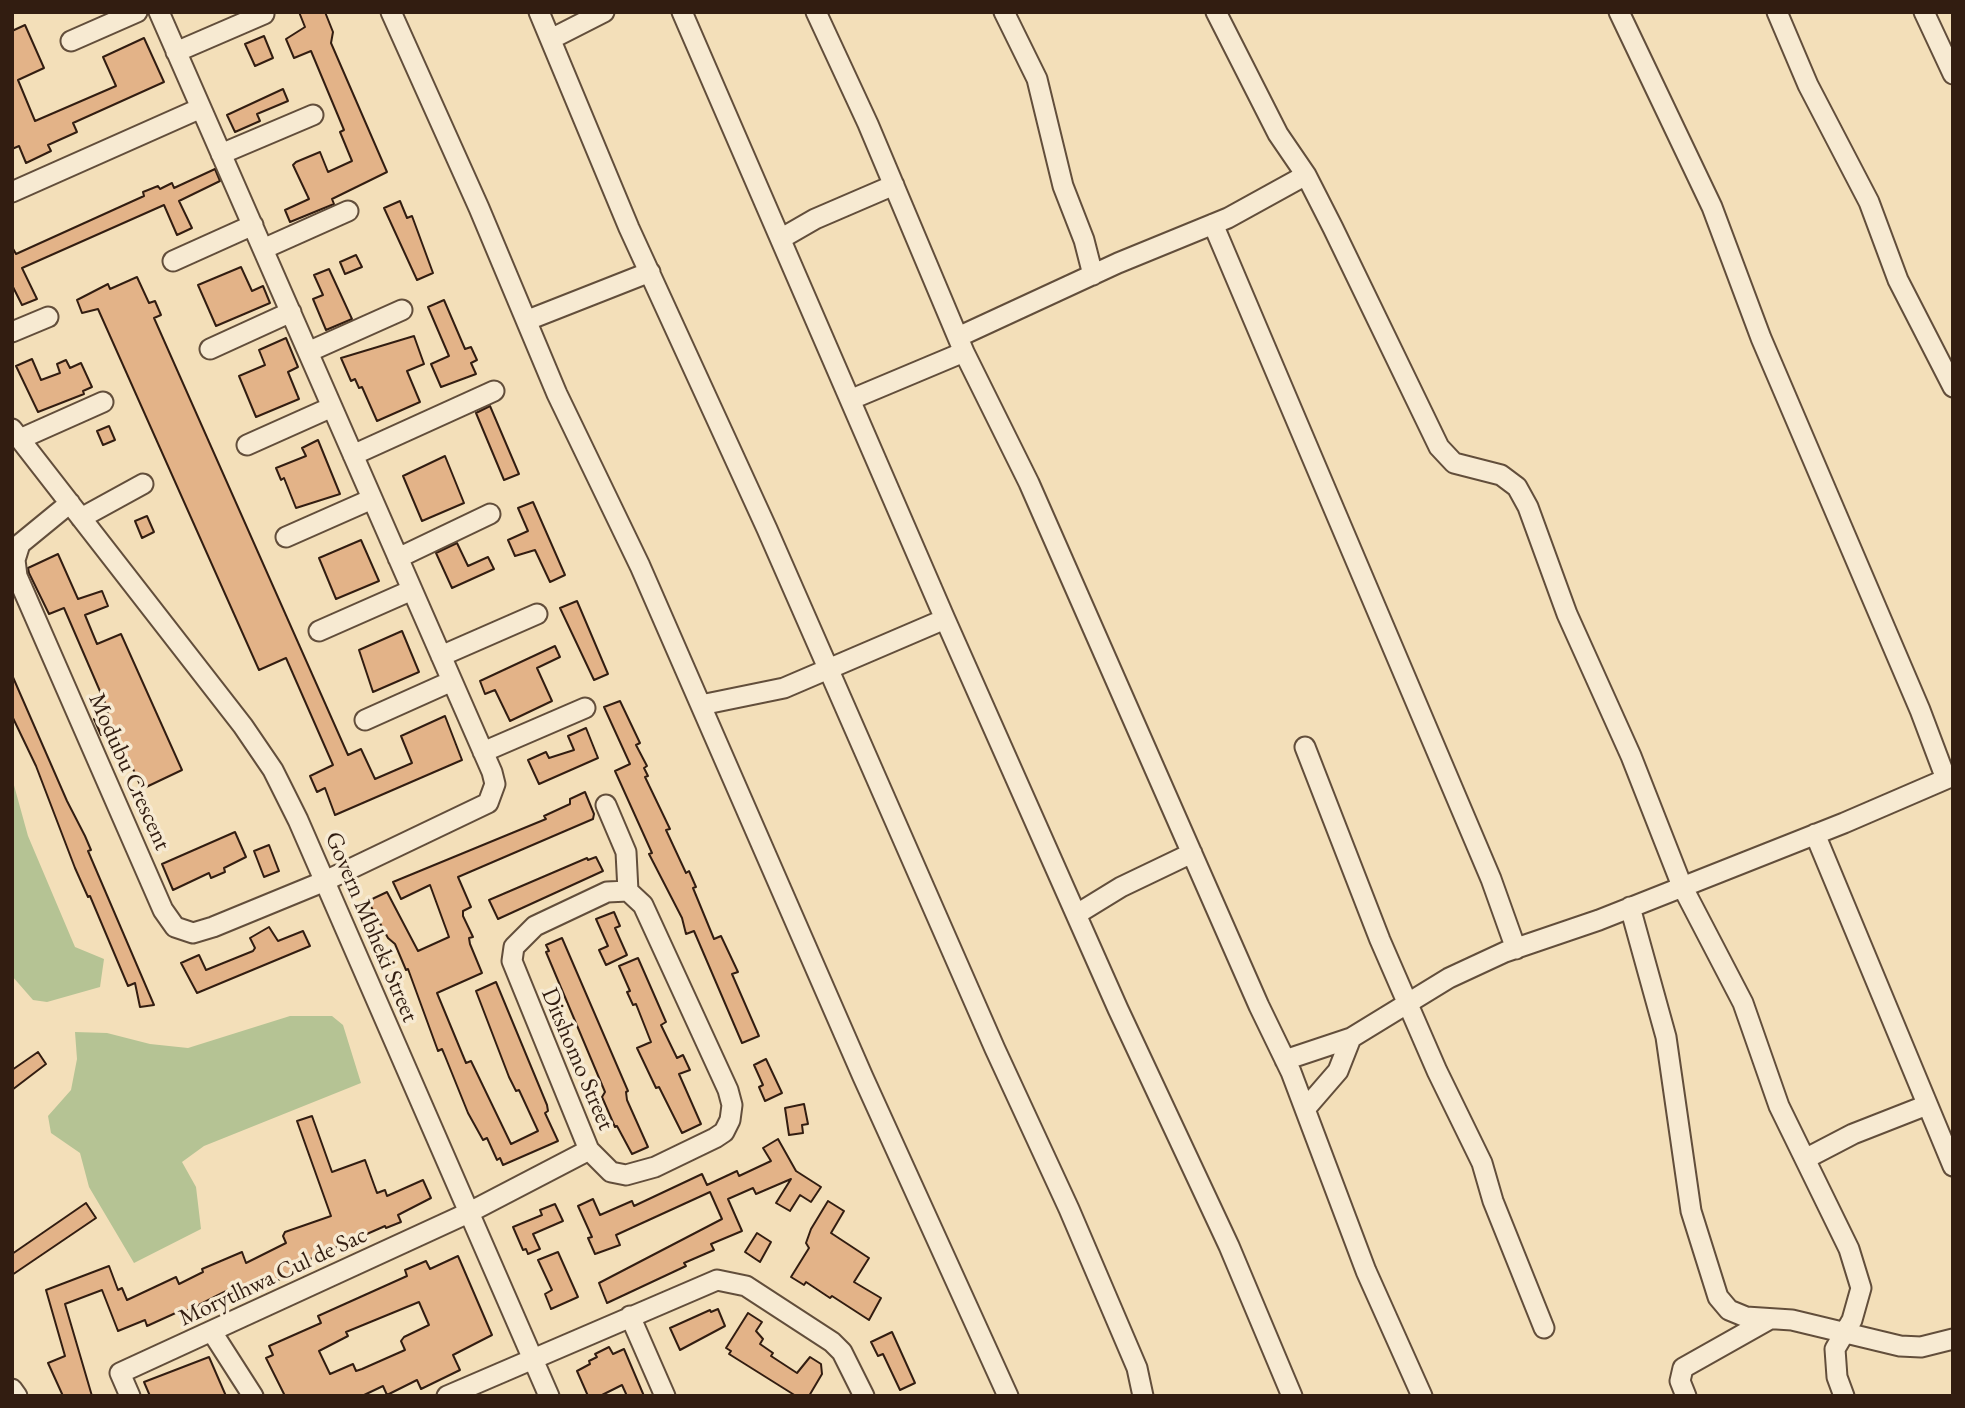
<!DOCTYPE html>
<style>
body{margin:0}
#map{position:relative;width:1965px;height:1408px;overflow:hidden;background:#f3dfb9;font-family:"EB Garamond",serif}
canvas{display:block}
.frame{position:absolute;inset:0;border:14px solid #321d11;pointer-events:none}
</style>
<div id="map">
<canvas width="1965" height="1408"></canvas>
<div class="frame"></div>
</div>
<script>
const ctx = document.querySelector('canvas').getContext('2d');
ctx.lineJoin = 'round';
function fillPath(path, color) {
  ctx.fillStyle = color;
  ctx.fill(path, 'evenodd');
}
function toPath(rows) {
  const path = new Path2D();
  for (const r of rows) {
    path.moveTo(r[0], r[1]);
    for (let i = 2; i < r.length; i += 2) path.lineTo(r[i], r[i + 1]);
  }
  return path;
}
function trace(path, color, width, dash) {
  ctx.strokeStyle = color;
  ctx.lineWidth = width;
  ctx.lineCap = dash ? 'butt' : 'round';
  ctx.setLineDash(dash || []);
  ctx.stroke(path);
}
function label(font, color, halo, rows, align = 'center') {
  ctx.font = font + ' "EB Garamond",serif';
  ctx.lineWidth = 7;
  ctx.setLineDash([]);
  ctx.textBaseline = 'middle';
  ctx.strokeStyle = halo;
  ctx.fillStyle = color;
  for (const [text, x, y, turn = 0] of rows) {
    ctx.save();
    ctx.translate(x, y);
    ctx.rotate((+turn || 0) * Math.PI / 180);
    ctx.textAlign = isNaN(turn) ? turn : align;
    if (halo) ctx.strokeText(text, 0, 0);
    ctx.fillText(text, 0, 0);
    ctx.restore();
  }
}
fillPath(toPath([
 [12,778,28,836,75,947,104,959,100,987,47,1002,33,1000,12,976],
 [290,1016,332,1016,343,1025,361,1083,204,1146,182,1162,196,1187,201,1229,134,1263,89,1187,80,1153,51,1133,48,1116,71,1090,77,1059,75,1032,107,1033,150,1044,188,1048]
]), '#b5c394');
const building = toPath([
 [299,12,325,12,333,32,331,43,387,172,332,199,334,204,290,222,285,210,309,199,293,165,296,162,320,152,328,172,352,161,340,132,344,130,311,51,294,58,286,39,305,27,299,12],
 [25,25,44,68,18,80,35,121,116,86,103,57,144,38,164,82,73,123,77,132,48,145,51,151,26,163,19,146,12,149,12,31,25,25],
 [264,36,273,58,255,66,245,44,264,36],
 [283,89,288,101,257,114,260,121,235,132,227,115,283,89],
 [215,169,220,181,179,201,192,228,177,235,164,205,22,268,37,299,22,305,12,285,12,247,16,254,144,196,143,192,158,186,160,189,172,183,174,188,215,169],
 [400,201,407,218,412,216,433,273,417,280,384,208,400,201],
 [356,255,362,267,345,274,340,262,356,255],
 [241,267,252,291,263,286,270,303,216,326,198,285,241,267],
 [329,269,352,319,326,330,313,299,323,295,314,275,329,269],
 [137,277,149,303,155,301,161,315,154,318,348,755,361,749,375,779,412,763,401,736,445,716,462,760,335,815,325,788,317,792,310,776,333,765,286,658,259,670,98,309,82,313,77,300,108,284,110,289,137,277],
 [444,300,465,349,471,347,477,360,471,363,476,374,441,387,431,364,449,356,428,307,444,300],
 [414,336,424,364,407,371,420,402,377,421,362,387,359,388,355,379,351,381,341,358,414,336],
 [286,338,298,367,288,372,299,399,256,417,239,376,265,365,259,350,286,338],
 [32,359,41,380,60,373,57,364,66,360,70,368,81,363,92,387,83,391,84,394,38,412,16,366,32,359],
 [490,406,519,474,504,480,476,413,490,406],
 [109,426,115,440,103,445,97,431,109,426],
 [318,440,340,494,296,508,284,478,281,480,276,468,306,456,302,448,318,440],
 [445,456,464,503,422,521,403,476,445,456],
 [533,502,565,575,550,582,535,550,515,556,508,540,528,531,518,508,533,502],
 [147,516,154,532,142,538,135,521,147,516],
 [361,540,379,581,336,599,319,558,361,540],
 [457,543,468,566,488,557,494,569,452,588,436,553,457,543],
 [58,554,78,599,102,591,108,606,85,615,97,644,121,634,182,770,142,789,115,729,101,735,94,719,109,712,64,608,49,614,29,573,28,568,58,554],
 [577,601,608,674,594,680,560,608,577,601],
 [402,631,419,672,373,692,359,650,402,631],
 [555,646,560,657,537,668,552,701,510,721,495,690,485,694,480,681,555,646],
 [12,675,67,801,85,836,91,850,88,851,154,1005,140,1007,135,983,128,986,90,896,88,897,75,868,36,766,12,716,12,675],
 [620,701,640,743,636,745,647,766,644,768,648,776,645,777,670,829,666,830,686,873,689,871,696,887,693,888,714,939,721,936,738,972,732,974,759,1036,742,1043,694,931,686,934,682,918,649,854,652,853,615,771,630,764,604,707,620,701],
 [586,728,598,758,539,784,528,760,546,752,549,758,574,750,568,736,586,728],
 [585,792,594,814,593,819,458,877,471,907,463,911,463,916,473,937,469,938,470,944,482,973,437,993,466,1063,471,1061,511,1144,538,1131,519,1090,516,1091,509,1077,476,991,496,982,547,1105,548,1111,545,1113,558,1141,503,1165,500,1158,497,1160,487,1138,483,1140,468,1113,445,1056,442,1049,438,1051,408,969,406,970,395,944,388,938,368,901,387,892,418,951,449,937,430,885,401,899,393,882,546,819,544,816,570,804,570,799,585,792],
 [235,832,246,857,224,868,225,872,211,878,209,873,173,890,162,864,235,832],
 [269,845,279,871,264,877,254,851,269,845],
 [596,857,603,871,498,919,489,900,587,858,588,860,596,857],
 [614,912,620,926,615,928,627,955,606,965,599,950,608,946,596,919,614,912],
 [269,927,278,941,303,931,310,946,197,993,181,963,199,955,206,970,253,951,255,948,250,938,269,927],
 [562,938,628,1091,626,1092,627,1100,648,1147,632,1154,617,1126,615,1127,602,1097,605,1092,546,952,549,951,546,945,562,938],
 [638,958,666,1022,661,1025,677,1058,683,1055,690,1070,679,1074,701,1124,682,1133,659,1087,656,1088,637,1048,651,1042,636,1004,633,1005,627,992,630,991,619,966,638,958],
 [38,1052,46,1064,12,1090,12,1070,38,1052],
 [766,1059,782,1093,765,1101,759,1087,763,1085,754,1065,766,1059],
 [804,1104,808,1124,802,1125,803,1133,789,1135,785,1108,804,1104],
 [312,1116,332,1172,365,1160,377,1193,385,1190,387,1196,423,1180,431,1198,398,1215,401,1222,386,1228,385,1226,308,1260,310,1264,272,1283,268,1276,237,1289,236,1286,181,1314,180,1311,147,1326,145,1320,118,1331,102,1290,65,1304,92,1396,63,1396,48,1363,65,1356,46,1290,109,1266,118,1290,122,1288,127,1300,176,1277,179,1284,203,1272,202,1269,242,1252,246,1263,286,1243,283,1236,285,1232,331,1216,297,1121,312,1116],
 [778,1139,796,1171,821,1187,811,1202,800,1195,790,1211,776,1203,791,1179,756,1194,753,1188,728,1199,742,1231,711,1244,714,1250,684,1263,686,1266,607,1303,599,1283,722,1219,710,1192,616,1235,620,1245,595,1254,588,1238,592,1237,578,1206,593,1199,600,1215,632,1201,634,1206,702,1174,707,1185,737,1171,739,1176,771,1161,763,1148,778,1139],
 [828,1201,844,1211,831,1233,869,1258,854,1282,881,1298,869,1320,832,1296,830,1298,806,1282,804,1285,791,1277,809,1248,806,1243,811,1229,828,1201],
 [86,1203,96,1218,12,1275,12,1254,86,1203],
 [555,1204,563,1221,533,1234,540,1249,528,1254,526,1249,523,1250,513,1227,542,1215,540,1210,555,1204],
 [757,1233,771,1242,760,1262,745,1252,757,1233],
 [558,1252,578,1297,551,1309,545,1294,552,1290,538,1260,558,1252],
 [458,1256,492,1335,453,1355,460,1370,421,1389,417,1380,387,1395,383,1386,362,1396,285,1396,266,1358,273,1355,269,1346,321,1323,318,1316,407,1276,405,1270,426,1261,430,1269,458,1256],
 [419,1302,429,1325,404,1337,401,1341,405,1350,362,1369,356,1371,353,1364,330,1374,319,1351,348,1336,346,1332,419,1302],
 [718,1309,725,1326,680,1350,670,1328,710,1310,711,1312,718,1309],
 [748,1313,762,1322,756,1331,763,1339,760,1344,773,1353,771,1356,797,1373,810,1357,821,1364,822,1374,809,1396,796,1396,729,1354,731,1351,726,1348,748,1313],
 [892,1332,915,1383,900,1390,883,1354,878,1356,871,1342,892,1332],
 [609,1347,613,1354,624,1349,644,1396,627,1396,622,1385,600,1396,588,1396,577,1371,590,1364,589,1361,597,1357,595,1354,609,1347],
 [209,1357,226,1396,150,1396,144,1382,209,1357]
]);
fillPath(building, '#e3b388');
trace(building, '#321d11', 2);
const minor = toPath([
 [391,12,479,208,557,394,640,566,863,1077,1008,1396],
 [539,12,629,228,767,529,995,1049,1069,1209,1137,1368,1143,1396],
 [682,12,945,619,1118,1009,1229,1246,1292,1396],
 [816,12,868,124,964,352,1029,483,1259,1006,1291,1072,1366,1271,1422,1396],
 [1004,12,1037,79,1063,186,1084,240,1093,275],
 [1216,12,1278,134,1306,175,1333,228,1439,447,1454,463,1501,475,1517,487,1528,507,1567,614,1631,756,1682,886,1743,1003,1779,1106,1849,1249,1861,1288,1852,1320,1835,1349,1837,1377,1844,1396],
 [1619,12,1712,207,1761,338,1920,710,1946,779],
 [1777,12,1808,85,1869,202,1898,280,1953,387],
 [1924,12,1953,74],
 [551,39,604,12],
 [71,41,137,12],
 [176,52,264,14],
 [221,154,313,115],
 [12,192,201,108],
 [1213,224,1491,879,1516,949],
 [782,238,815,219,894,185],
 [263,249,348,211],
 [173,261,253,225],
 [528,320,650,272],
 [12,332,48,317],
 [958,337,1118,263,1228,218,1306,175],
 [210,349,291,312],
 [308,352,402,310],
 [852,399,964,352],
 [12,429,243,726,273,770,298,820,549,1396],
 [20,439,103,402],
 [247,445,332,407],
 [353,455,494,391],
 [70,503,20,544,15,560,17,576,163,910,175,927,193,933,213,927,325,881,488,803,495,784,492,772,159,12],
 [81,518,143,484],
 [286,537,372,499],
 [398,558,490,514],
 [319,631,412,590],
 [441,656,537,614],
 [701,705,784,688,945,619],
 [365,720,452,681],
 [1305,747,1380,940,1437,1071,1482,1163,1493,1201,1544,1328],
 [483,752,585,708],
 [606,805,626,852,628,891],
 [1815,834,1953,1166],
 [628,891,643,905,728,1090,732,1105,730,1120,724,1132,715,1138,655,1167,626,1175,611,1172,589,1150,512,961,514,947,535,926,607,892,628,891],
 [1630,907,1666,1037,1691,1211,1718,1297,1729,1310,1746,1317,1792,1320,1900,1346,1921,1347,1953,1339],
 [1077,914,1121,887,1192,853],
 [1285,1060,1351,1038,1449,978,1505,952,1599,920,1844,823,1953,776],
 [1306,1108,1338,1071,1351,1038],
 [1805,1159,1853,1134,1927,1105],
 [630,1316,665,1396],
 [212,1332,253,1396],
 [12,1389,17,1396],
 [130,1396,120,1373,468,1213,589,1150],
 [447,1396,717,1280,746,1286,832,1342,842,1352,864,1396],
 [1686,1396,1680,1381,1683,1368,1770,1319]
]);
trace(minor, '#624e3b', 23);
trace(minor, '#f7ead2', 19);
label('24px', '#321d11', '#f7ead2', [
 ["Modubu Crescent",129,772,66],
 ["Govern Mbheki Street",371,927,67],
 ["Ditshomo Street",577,1059,67],
 ["Morytlhwa Cul de Sac",273,1277,-25]
]);
</script>
